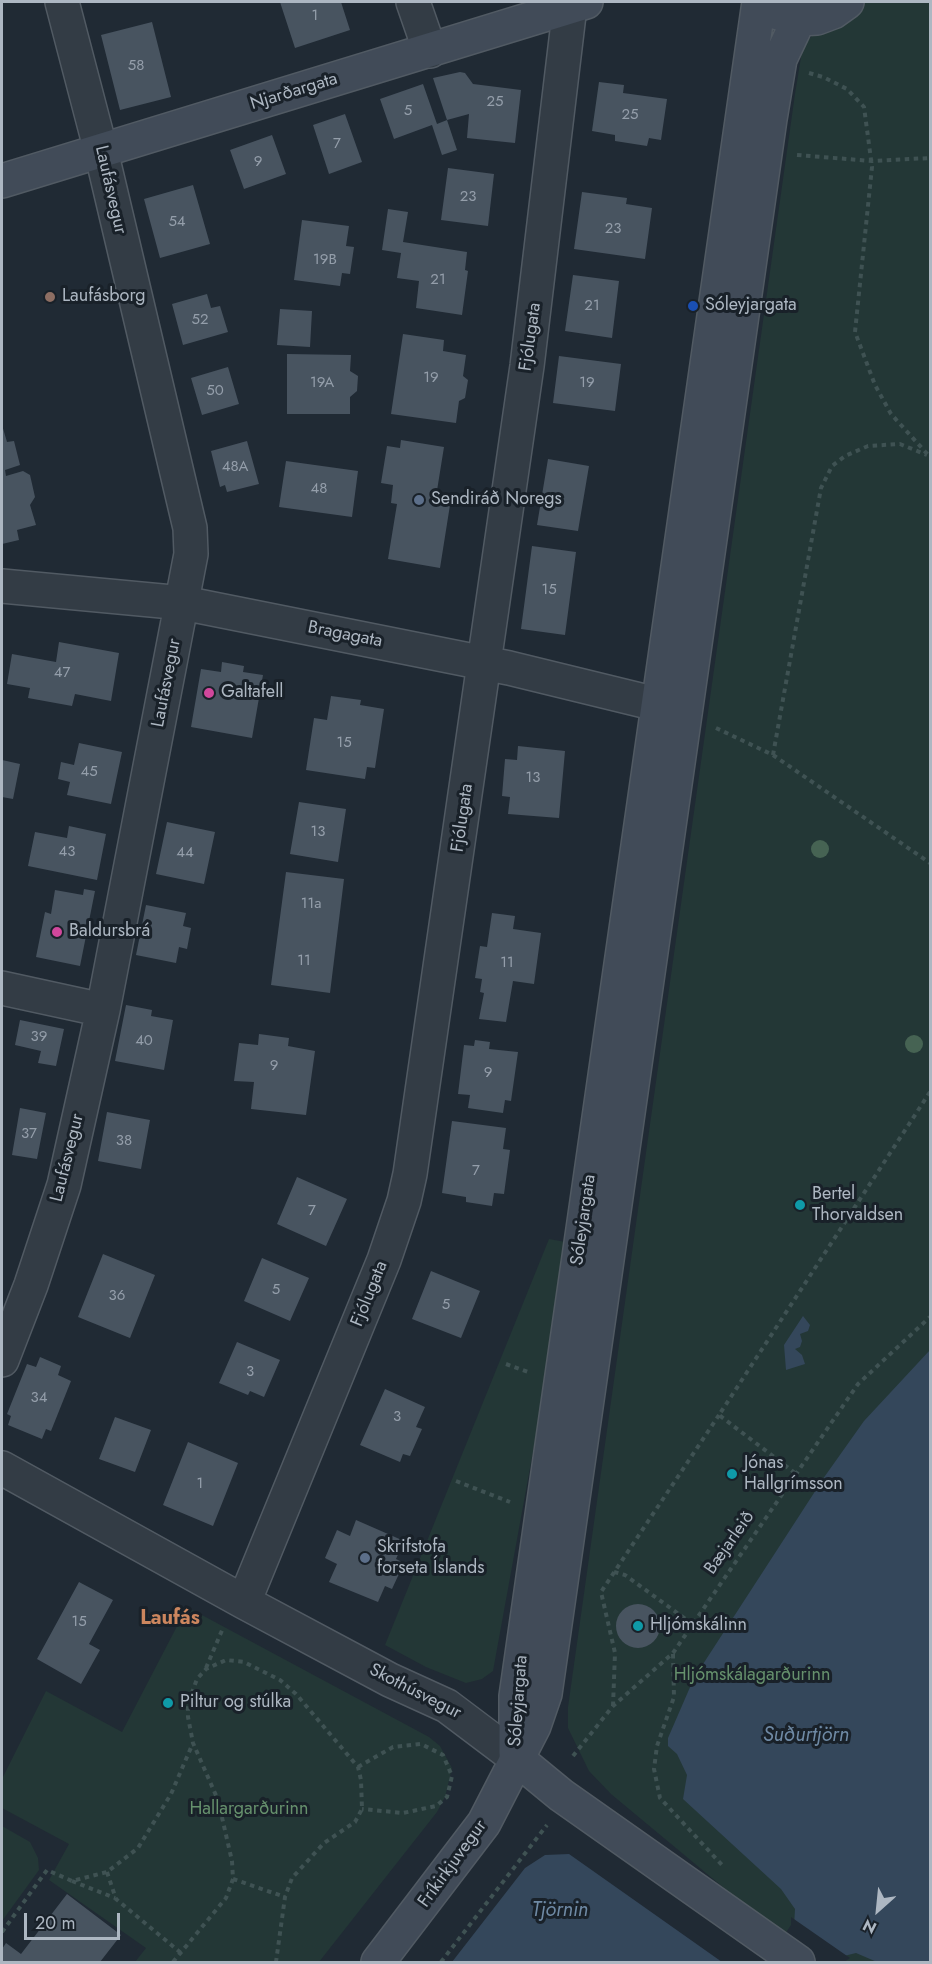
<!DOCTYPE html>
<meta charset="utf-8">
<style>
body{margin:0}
#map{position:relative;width:932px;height:1964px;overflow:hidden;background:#202a34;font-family:Jost,sans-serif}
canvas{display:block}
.frame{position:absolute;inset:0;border:3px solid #adb7c2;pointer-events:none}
.north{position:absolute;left:848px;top:1880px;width:60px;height:60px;-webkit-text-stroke:4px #192129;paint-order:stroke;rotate:207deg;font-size:16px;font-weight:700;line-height:24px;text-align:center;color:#adb7c2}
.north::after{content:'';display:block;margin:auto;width:21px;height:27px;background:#adb7c2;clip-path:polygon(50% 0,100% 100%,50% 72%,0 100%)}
.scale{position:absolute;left:24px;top:1913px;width:96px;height:27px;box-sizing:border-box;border:3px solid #adb7c2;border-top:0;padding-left:8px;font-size:18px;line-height:21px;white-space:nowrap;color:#adb7c2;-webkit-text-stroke:4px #192129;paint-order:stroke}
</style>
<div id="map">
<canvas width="932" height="1964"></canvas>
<div class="frame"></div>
<div class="north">N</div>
<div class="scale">20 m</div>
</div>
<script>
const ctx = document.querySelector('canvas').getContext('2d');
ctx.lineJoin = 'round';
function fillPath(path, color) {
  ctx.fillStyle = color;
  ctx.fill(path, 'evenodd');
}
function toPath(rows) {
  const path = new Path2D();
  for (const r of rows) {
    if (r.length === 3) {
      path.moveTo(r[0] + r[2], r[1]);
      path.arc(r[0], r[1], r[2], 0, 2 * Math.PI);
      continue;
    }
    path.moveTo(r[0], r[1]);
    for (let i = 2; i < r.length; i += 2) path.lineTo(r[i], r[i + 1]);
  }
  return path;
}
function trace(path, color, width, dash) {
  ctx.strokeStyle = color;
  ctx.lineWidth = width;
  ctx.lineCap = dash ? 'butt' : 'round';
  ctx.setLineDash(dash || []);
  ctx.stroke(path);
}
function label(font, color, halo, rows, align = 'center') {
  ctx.font = font + ' Jost,sans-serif';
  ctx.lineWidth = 6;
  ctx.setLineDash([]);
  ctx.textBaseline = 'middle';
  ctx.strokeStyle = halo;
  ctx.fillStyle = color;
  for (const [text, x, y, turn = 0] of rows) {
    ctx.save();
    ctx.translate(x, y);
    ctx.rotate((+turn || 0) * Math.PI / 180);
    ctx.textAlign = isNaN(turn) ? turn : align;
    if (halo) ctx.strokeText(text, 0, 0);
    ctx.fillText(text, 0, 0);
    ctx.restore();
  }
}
fillPath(toPath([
 [864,2,930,2,930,1962,813,1962,611,1794,589,1771,568,1728,568,1707,795,94,803,45,812,36,836,27],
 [549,1239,571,1243,493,1671,482,1679,466,1683,426,1667,385,1645],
 [187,1607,429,1737,440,1746,452,1768,445,1797,437,1812,319,1962,135,1962,146,1948,49,1880,69,1844,2,1808,2,1779,46,1691,122,1732],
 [2,1826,30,1842,38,1858,39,1870,2,1921]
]), '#233736');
fillPath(toPath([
 [803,1316,810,1325,808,1331,800,1334,802,1341,800,1347,795,1349,802,1355,805,1364,786,1370,784,1345],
 [930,1350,930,1962,877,1962,856,1953,844,1956,794,1926,795,1909,781,1889,683,1799,687,1775,677,1754,668,1746,668,1738,694,1678,825,1476,864,1421],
 [569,1854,722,1962,452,1962,525,1868,545,1855]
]), '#34475b');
fillPath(toPath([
 [791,1917,850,1958,844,1962,766,1962,791,1925]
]), '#202a34');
fillPath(toPath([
 [280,2,341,2,350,30,295,48],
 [152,22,171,97,120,110,101,35],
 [460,72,465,73,473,84,521,90,515,143,467,138,469,114,447,120,433,78],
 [599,82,624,85,623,93,667,99,661,140,649,138,647,146,615,141,615,135,592,131],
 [423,84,437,124,447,120,457,150,442,155,432,125,394,139,380,99],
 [345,114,362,162,329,174,313,125],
 [272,135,286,174,244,189,230,150],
 [448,168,494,174,488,226,441,220],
 [193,185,210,244,160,258,144,199],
 [582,192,627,198,626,204,652,208,645,259,574,249],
 [388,209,408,212,403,242,467,252,465,270,468,271,462,315,416,308,419,281,397,278,401,253,382,250],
 [302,220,349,226,346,246,354,247,350,274,342,273,340,286,294,280],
 [573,275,619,281,612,338,565,331],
 [207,294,211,308,220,306,228,332,183,345,172,304],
 [280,309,312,311,310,347,277,345],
 [403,334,444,340,443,351,466,355,463,376,468,380,465,398,459,401,456,423,391,414],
 [287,354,351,355,350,371,358,376,357,391,350,397,350,414,287,414],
 [559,356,621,364,615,411,553,403],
 [228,367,239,404,202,415,191,378],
 [2,425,7,442,14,441,20,465,5,470,6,476,23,471,30,475,35,497,30,505,36,525,17,530,19,540,2,544],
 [401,440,444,447,435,503,450,505,440,568,388,559,397,504,391,503,393,485,381,483,387,446,400,448],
 [247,441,259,484,227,492,225,485,220,487,211,451],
 [548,459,589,466,578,531,537,525],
 [286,461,358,471,352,517,279,507],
 [532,546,576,552,565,635,521,629],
 [59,642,119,653,111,701,75,694,72,706,28,698,30,688,7,684,12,654,56,662],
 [222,662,244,666,243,672,263,675,252,738,191,727,201,669,221,672],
 [331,696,361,700,360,705,384,709,375,768,367,767,365,779,306,770,314,718,327,720],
 [79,743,122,752,111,804,67,795,70,782,58,779,61,762,74,765],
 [518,746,565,751,559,818,508,814,510,797,502,796,505,759,517,760],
 [2,760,20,764,13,799,2,797],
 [299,802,346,809,338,862,290,854],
 [167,822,215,832,204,884,156,874],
 [69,826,106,834,97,880,28,866,35,832,67,838],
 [286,872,344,879,330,993,271,985],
 [84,889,95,891,80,966,36,957,45,912,51,914,55,890,83,895],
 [146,905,186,913,183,926,191,928,187,949,179,947,176,963,136,955],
 [492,913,515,916,513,929,541,933,534,984,513,981,506,1022,479,1019,484,993,480,992,482,979,475,978,480,946,487,947],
 [126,1005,152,1010,151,1016,173,1020,164,1070,115,1061],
 [20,1020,64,1029,56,1066,38,1063,41,1051,15,1045],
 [259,1034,289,1038,288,1046,315,1051,306,1115,251,1109,254,1082,234,1081,239,1043,258,1045],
 [475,1040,490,1042,489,1049,518,1052,511,1101,505,1100,503,1113,468,1108,470,1095,458,1094,464,1045,474,1046],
 [20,1108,46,1113,37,1159,12,1155],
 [107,1112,150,1120,141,1169,98,1161],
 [452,1121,506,1128,503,1149,510,1150,504,1194,494,1193,492,1206,466,1202,466,1197,442,1193],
 [297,1177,347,1199,326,1246,277,1224],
 [103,1254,155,1275,130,1338,78,1317],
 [262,1258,309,1278,290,1321,244,1301],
 [431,1271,480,1291,461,1338,412,1319],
 [237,1342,280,1360,264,1397,250,1391,248,1395,219,1383],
 [40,1357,61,1366,58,1375,71,1381,51,1431,46,1429,42,1439,8,1425,11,1416,7,1414,27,1364,36,1367],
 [385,1389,425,1407,416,1427,422,1429,410,1456,403,1454,400,1462,360,1445],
 [115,1417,151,1430,135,1472,99,1459],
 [188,1442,238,1463,213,1526,163,1505],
 [356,1520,404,1541,396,1559,404,1563,392,1589,385,1586,378,1602,329,1582,337,1564,325,1558,337,1530,350,1536],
 [79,1582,113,1600,89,1644,100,1650,81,1684,37,1659],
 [638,1626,22],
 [67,1894,121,1935,100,1962,2,1962,2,1949,6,1943,21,1954]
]), '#485460');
const street = toPath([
 [413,2,430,51],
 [2,586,183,603,509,668,685,711],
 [2,988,103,1010],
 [2,1360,31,1285,64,1185,103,1010,191,554,190,528,101,151,62,2],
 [2,1468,244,1602,390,1680,447,1706,516,1758],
 [244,1602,384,1260,404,1201,410,1174,527,366,570,6]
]);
const secondary = toPath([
 [778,13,799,19,817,18,833,12,847,2],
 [2,181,586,2],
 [516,1753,516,1696,759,2],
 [516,1758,561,1795,798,1962],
 [378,1962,484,1823,534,1726,545,1694,770,119,780,59,799,19]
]);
trace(street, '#515a63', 36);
trace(secondary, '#515a63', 36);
trace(toPath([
 [809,73,823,77,847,89,864,107,872,167,855,332,875,385,891,414,930,457],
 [797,155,872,161,930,158],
 [716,728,773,755,930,863],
 [773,755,821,488,832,466,845,456,868,446,900,444,927,455],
 [506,1364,531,1373],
 [795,1473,719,1415,930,1092],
 [456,1481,510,1502],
 [614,1572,625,1575,691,1623],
 [673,1654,674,1697,657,1746,654,1769,660,1798,722,1865],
 [206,1668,223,1628],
 [613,1706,615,1653,601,1592,719,1415],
 [573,1756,613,1706,673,1653,858,1384,930,1317],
 [358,1767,393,1747,421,1744,443,1755,452,1776,447,1797,436,1806,403,1813,362,1809],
 [107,1872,116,1899,181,1953],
 [233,1879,285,1897],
 [72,1881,115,1898],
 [2,1932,47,1870,72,1881,107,1872,138,1848,171,1794,193,1743],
 [173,1962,226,1898,233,1879,232,1861,218,1800,193,1743,188,1717,188,1703,197,1679,206,1669,226,1660,244,1662,280,1680,296,1694,358,1767,361,1780,362,1809,355,1822,324,1843,292,1878,285,1897,276,1962],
 [441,1962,547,1825]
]), '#3f5253', 4, [4.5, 4.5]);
trace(street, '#333c45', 33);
trace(secondary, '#414b58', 33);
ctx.fillStyle = '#466353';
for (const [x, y] of [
 [820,849],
 [914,1044]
]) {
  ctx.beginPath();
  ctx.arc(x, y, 9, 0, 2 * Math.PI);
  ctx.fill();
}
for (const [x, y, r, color] of [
 [50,297,6,"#8d6e63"],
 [693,306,6,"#1a4fb4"],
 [419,500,6,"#5c6f8a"],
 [209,693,6,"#d1479c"],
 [57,932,6,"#d1479c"],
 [800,1205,6,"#0f9aa8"],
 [732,1474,6,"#0f9aa8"],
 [365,1558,6,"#5c6f8a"],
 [638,1626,6,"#0f9aa8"],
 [168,1703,6,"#0f9aa8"]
]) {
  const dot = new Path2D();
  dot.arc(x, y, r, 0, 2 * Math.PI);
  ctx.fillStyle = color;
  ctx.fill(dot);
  trace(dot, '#192129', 2);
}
label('15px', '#949eaa', null, [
 ["1",315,16],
 ["58",136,66],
 ["25",495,102],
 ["5",408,111],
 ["25",630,115],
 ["7",337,144],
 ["9",258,162],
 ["23",468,197],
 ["54",177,222],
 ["23",613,229],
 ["19B",325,260],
 ["21",438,280],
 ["21",592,306],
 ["52",200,320],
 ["19",431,378],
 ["19A",322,383],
 ["19",587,383],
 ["50",215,391],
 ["48A",235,467],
 ["48",319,489],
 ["15",549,590],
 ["47",62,673],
 ["15",344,743],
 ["45",89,772],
 ["13",533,778],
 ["13",318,832],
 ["43",67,852],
 ["44",185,853],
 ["11a",311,904],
 ["11",304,961],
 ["11",507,963],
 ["39",39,1037],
 ["40",144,1041],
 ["9",274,1066],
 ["9",488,1073],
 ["37",29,1134],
 ["38",124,1141],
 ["7",476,1171],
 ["7",312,1211],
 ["5",276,1290],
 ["36",117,1296],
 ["5",446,1305],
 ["3",250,1372],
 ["34",39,1398],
 ["3",397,1417],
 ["1",200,1484],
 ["15",79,1622]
]);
label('18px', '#adb7c2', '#192129', [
 ["Njarðargata",294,92,-17],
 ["Laufásvegur",110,190,77],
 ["Fjólugata",531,337,-82],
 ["Bragagata",345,635,11],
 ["Laufásvegur",167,683,-79],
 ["Fjólugata",463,818,-82],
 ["Laufásvegur",68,1158,-76],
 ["Sóleyjargata",584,1220,-82],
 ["Fjólugata",370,1294,-68],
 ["Bæjarleið",730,1543,-55],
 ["Skothúsvegur",415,1692,27],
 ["Sóleyjargata",519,1701,-86],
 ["Fríkirkjuvegur",453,1864,-54]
]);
label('18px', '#adb7c2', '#192129', [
 ["Laufásborg",62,297],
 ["Sóleyjargata",705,306],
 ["Sendiráð Noregs",431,500],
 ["Galtafell",221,693],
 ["Baldursbrá",69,932],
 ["Bertel",812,1195],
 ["Thorvaldsen",812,1216],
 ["Jónas",744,1464],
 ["Hallgrímsson",744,1485],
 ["Skrifstofa",377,1548],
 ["forseta Íslands",377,1569],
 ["Hljómskálinn",650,1626],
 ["Piltur og stúlka",180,1703]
], 'left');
label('18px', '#66916d', '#192129', [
 ["Hljómskálagarðurinn",752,1676],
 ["Hallargarðurinn",249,1810]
]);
label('bold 20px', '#cc865e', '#192129', [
 ["Laufás",170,1619]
]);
label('italic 20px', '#6f8aa5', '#192129', [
 ["Suðurtjörn",806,1736],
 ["Tjörnin",560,1911]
]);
</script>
